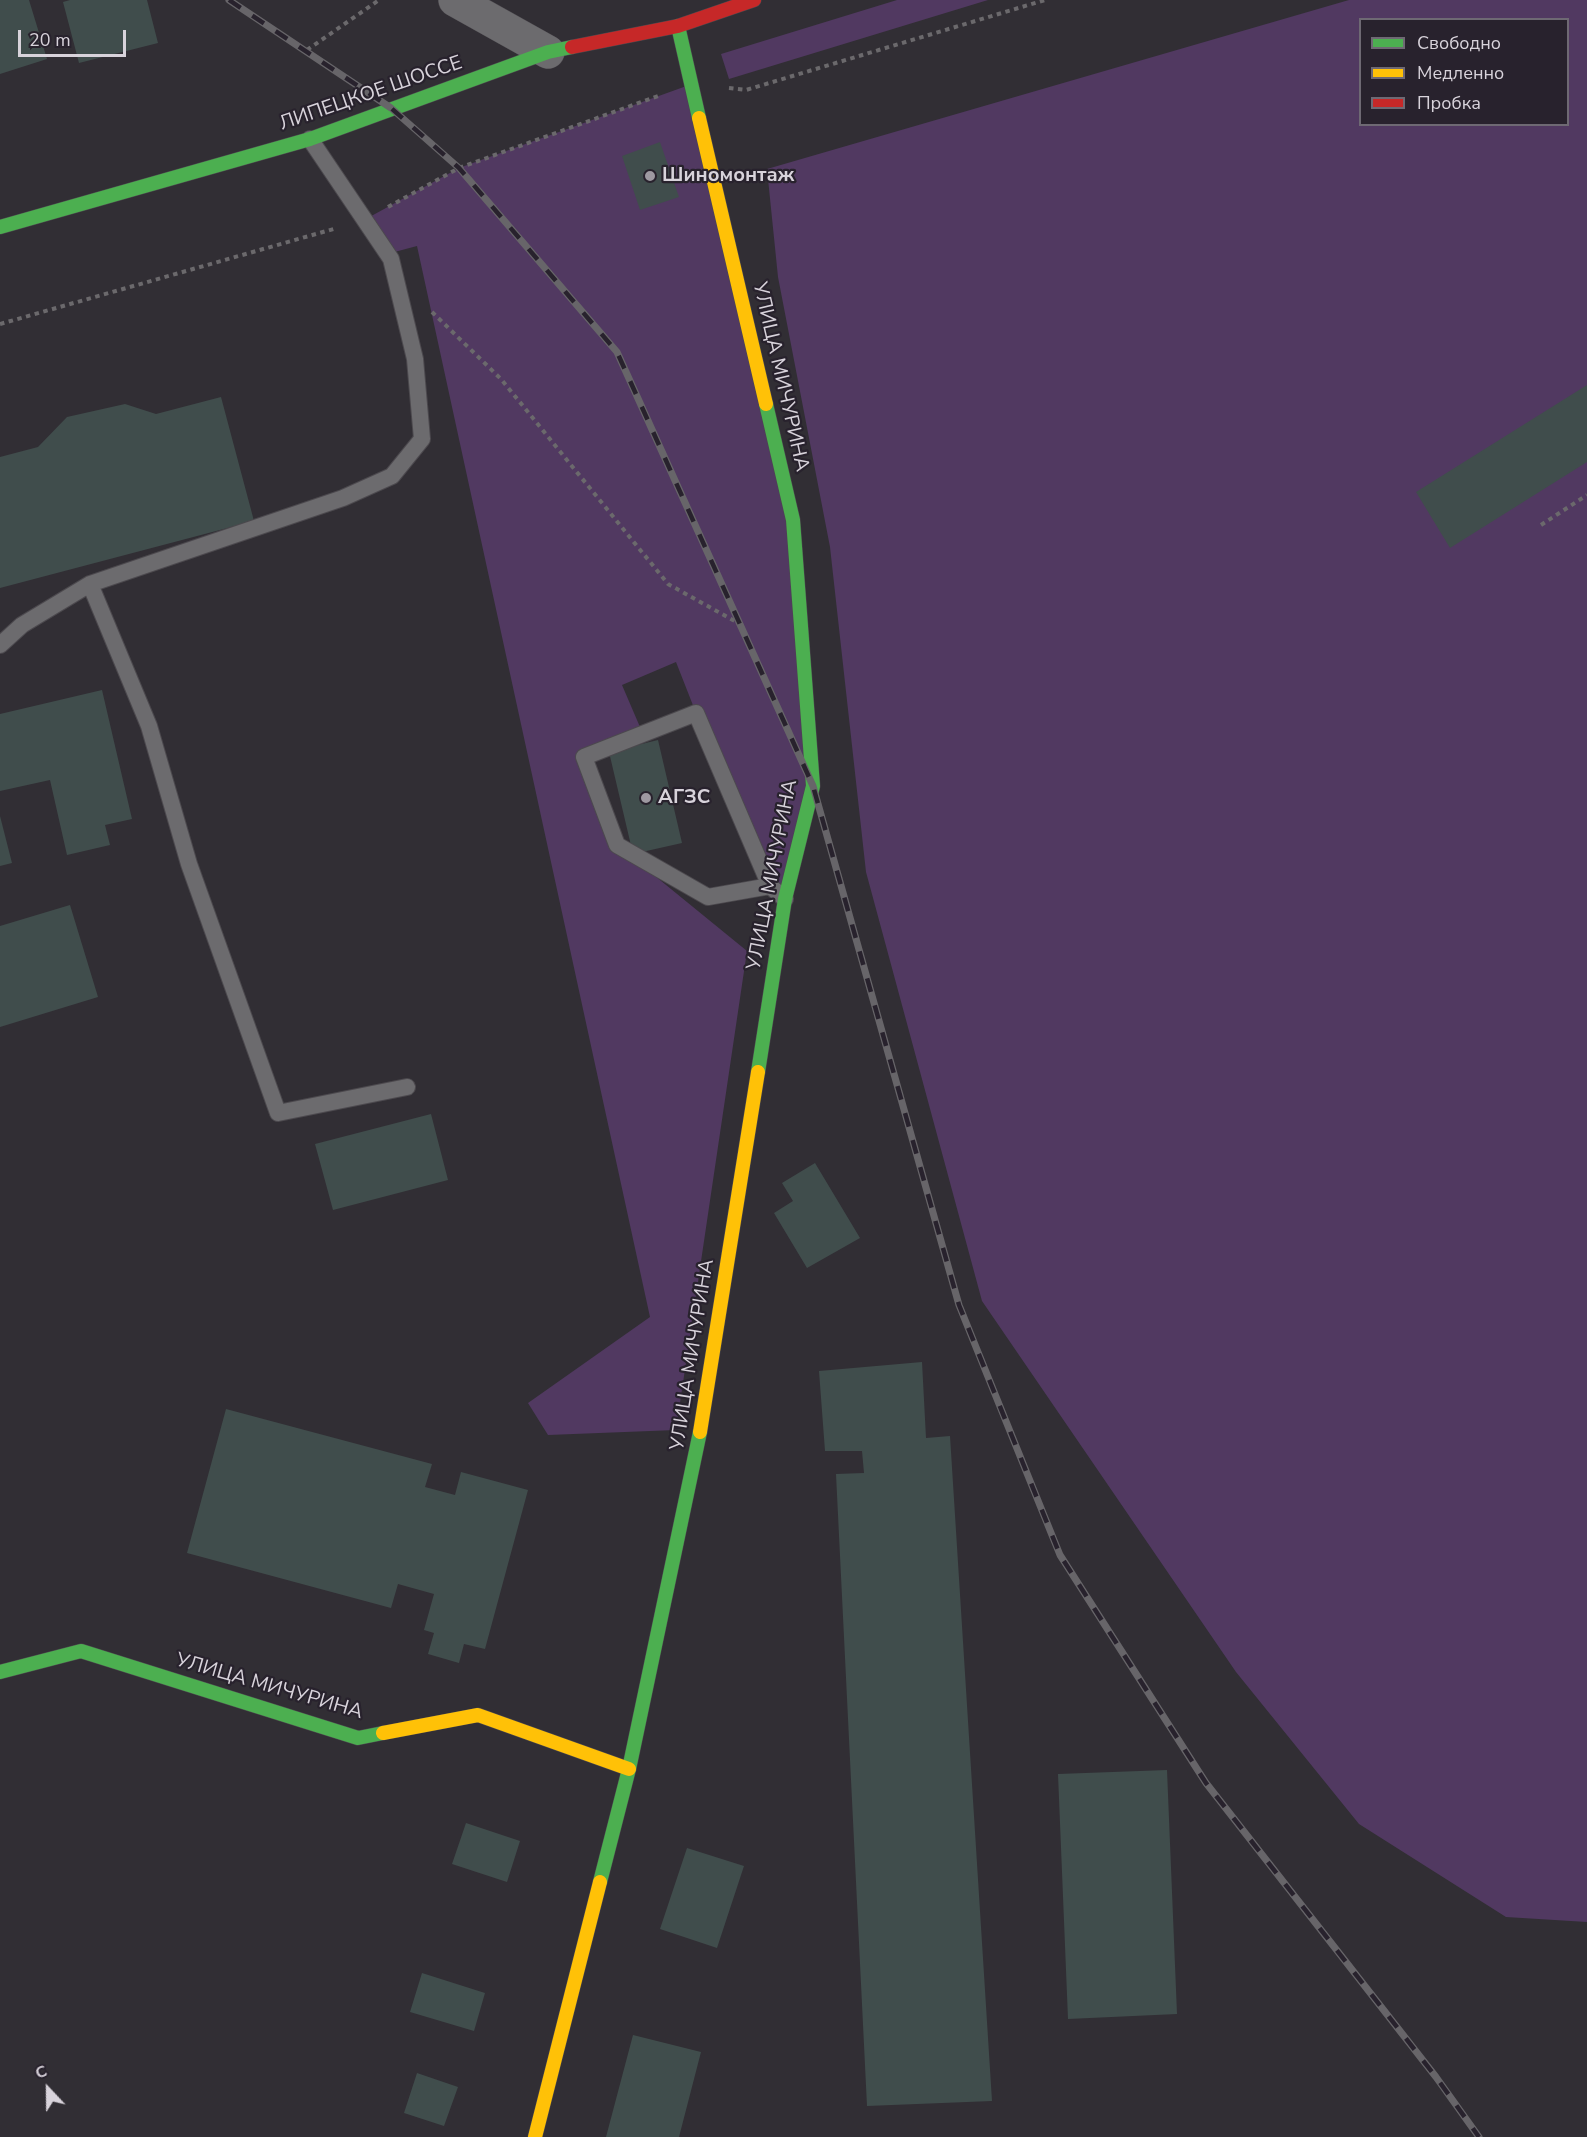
<!DOCTYPE html>
<meta charset="utf-8">
<style>
body{margin:0}
#map{position:relative;width:1587px;height:2137px;overflow:hidden;background:#312e34;font-family:"Nunito Sans",sans-serif}
canvas{display:block}
.legend{position:absolute;left:1359px;top:18px;width:210px;height:108px;box-sizing:border-box;background:#28222d;border:2px solid #6e6973;margin:0;padding:8px 10px;list-style:none;font-size:18px;color:#d8d3db}
.legend li{display:flex;align-items:center;gap:12px;height:30px}
.legend b{width:30px;border:2px solid #6e6973}
.north{position:absolute;left:18px;top:2059px;width:60px;height:60px;-webkit-text-stroke:4px #28222d;paint-order:stroke;rotate:338deg;font-size:16px;font-weight:700;line-height:24px;text-align:center;color:#d8d3db}
.north::after{content:'';display:block;margin:auto;width:21px;height:27px;background:#d8d3db;clip-path:polygon(50% 0,100% 100%,50% 72%,0 100%)}
.scale{position:absolute;left:18px;top:30px;width:108px;height:27px;box-sizing:border-box;border:3px solid #d8d3db;border-top:0;padding-left:8px;font-size:18px;line-height:21px;white-space:nowrap;color:#d8d3db;-webkit-text-stroke:4px #28222d;paint-order:stroke}
</style>
<div id="map">
<canvas width="1587" height="2137"></canvas>
<ul class="legend">
<li><b style="height:8px;background:#4caf50"></b>Свободно</li>
<li><b style="height:8px;background:#ffc107"></b>Медленно</li>
<li><b style="height:8px;background:#c62828"></b>Пробка</li>
</ul>
<div class="north">С</div>
<div class="scale">20 m</div>
</div>
<script>
const ctx = document.querySelector('canvas').getContext('2d');
ctx.lineJoin = 'round';
function fillPath(path, color) {
  ctx.fillStyle = color;
  ctx.fill(path, 'evenodd');
}
function toPath(rows) {
  const path = new Path2D();
  for (const r of rows) {
    path.moveTo(r[0], r[1]);
    for (let i = 2; i < r.length; i += 2) path.lineTo(r[i], r[i + 1]);
  }
  return path;
}
function trace(path, color, width, dash) {
  ctx.strokeStyle = color;
  ctx.lineWidth = width;
  ctx.lineCap = dash ? 'butt' : 'round';
  ctx.setLineDash(dash || []);
  ctx.stroke(path);
}
function label(font, color, halo, rows, align = 'center') {
  ctx.font = font + ' "Nunito Sans",sans-serif';
  ctx.lineWidth = 4.5;
  ctx.setLineDash([]);
  ctx.textBaseline = 'middle';
  ctx.strokeStyle = halo;
  ctx.fillStyle = color;
  for (const [text, x, y, turn = 0] of rows) {
    ctx.save();
    ctx.translate(x, y);
    ctx.rotate((+turn || 0) * Math.PI / 180);
    ctx.textAlign = isNaN(turn) ? turn : align;
    if (halo) ctx.strokeText(text, 0, 0);
    ctx.fillText(text, 0, 0);
    ctx.restore();
  }
}
fillPath(toPath([
 [897,0,988,0,729,79,721,54],
 [1349,0,1587,0,1587,1922,1506,1917,1359,1824,1236,1672,982,1301,866,872,830,547,778,277,767,169],
 [1360,20,1568,20,1568,124,1360,124],
 [692,84,793,520,813,786,785,899,696,713,676,662,622,685,643,734,584,758,617,845,747,951,676,1430,548,1435,528,1403,650,1317,417,246,387,254,364,220,459,168]
]), '#513961');
fillPath(toPath([
 [0,0,29,0,47,59,0,74],
 [70,0,147,0,158,43,79,63,63,2],
 [660,142,679,197,640,210,622,156],
 [1587,385,1587,462,1450,548,1416,492],
 [221,397,254,521,0,588,0,457,38,447,67,417,125,404,156,414],
 [102,690,132,819,105,825,110,845,67,855,50,780,0,791,0,714],
 [658,740,682,843,633,854,609,752],
 [0,816,12,863,0,866],
 [70,905,98,997,0,1027,0,926],
 [431,1114,448,1180,333,1210,315,1144],
 [815,1163,860,1238,807,1268,774,1213,793,1201,782,1183],
 [922,1362,926,1438,950,1436,992,2101,867,2106,836,1474,864,1473,862,1451,825,1451,819,1371],
 [226,1409,432,1464,425,1487,455,1495,461,1472,528,1490,485,1649,464,1644,459,1663,428,1654,434,1633,424,1630,434,1594,398,1584,391,1608,187,1553],
 [1167,1770,1177,2014,1068,2019,1058,1774],
 [466,1823,520,1841,507,1882,452,1864],
 [687,1848,744,1866,717,1948,660,1929],
 [422,1973,485,1993,474,2031,410,2012],
 [633,2035,701,2052,679,2137,606,2137],
 [417,2073,458,2087,444,2126,404,2113]
]), '#404d4c');
const lane = toPath([
 [90,584,149,726,189,864,278,1113,407,1087],
 [0,645,22,625,90,584,343,498,392,476,422,439,415,359,391,259,310,139],
 [770,886,708,897,617,845,584,757,696,713,770,886,785,899]
]);
const street = toPath([
 [455,0,548,52]
]);
const fast = toPath([
 [678,26,699,118],
 [0,227,310,139,548,52,572,47],
 [758,1072,785,899,813,786,793,520,766,404],
 [0,1672,81,1651,358,1738,383,1733],
 [600,1882,629,1769,700,1432]
]);
const slow = toPath([
 [699,118,766,404],
 [700,1432,758,1072],
 [383,1733,478,1715,629,1769],
 [535,2137,600,1882]
]);
const jam = toPath([
 [572,47,678,26,754,0]
]);
trace(lane, '#4c494e', 18);
trace(street, '#4c494e', 34);
trace(fast, '#4c494e', 15);
trace(slow, '#4c494e', 15);
trace(jam, '#4c494e', 15);
trace(toPath([
 [307,50,379,0],
 [729,88,746,90,1045,0],
 [388,207,459,168,658,96],
 [432,312,501,379,668,584,740,624],
 [0,324,337,228],
 [1541,525,1587,495]
]), '#6b696c', 4, [4.5, 4.5]);
trace(lane, '#6c6b6e', 16);
trace(street, '#6c6b6e', 33);
trace(fast, '#4caf50', 14);
trace(slow, '#ffc107', 14);
trace(jam, '#c62828', 14);
const rail = toPath([
 [229,0,391,108,459,168,617,352,813,786,959,1305,1060,1555,1206,1783,1436,2077,1479,2137]
]);
trace(rail, '#676569', 7);
trace(rail, '#28222d', 4.5, [14]);
for (const [x, y, r, color] of [
 [650,176,6,"#9e99a1"],
 [646,798,6,"#9e99a1"]
]) {
  const dot = new Path2D();
  dot.arc(x, y, r, 0, 2 * Math.PI);
  ctx.fillStyle = color;
  ctx.fill(dot);
  trace(dot, '#28222d', 2);
}
label('20px', '#d8d3db', '#28222d', [
 ["ЛИПЕЦКОЕ ШОССЕ",371,94,-19],
 ["УЛИЦА МИЧУРИНА",780,377,77],
 ["УЛИЦА МИЧУРИНА",773,875,-79],
 ["УЛИЦА МИЧУРИНА",693,1355,-81],
 ["УЛИЦА МИЧУРИНА",269,1687,16]
]);
label('bold 20px', '#d8d3db', '#28222d', [
 ["Шиномонтаж",662,176],
 ["АГЗС",658,798]
], 'left');
</script>
